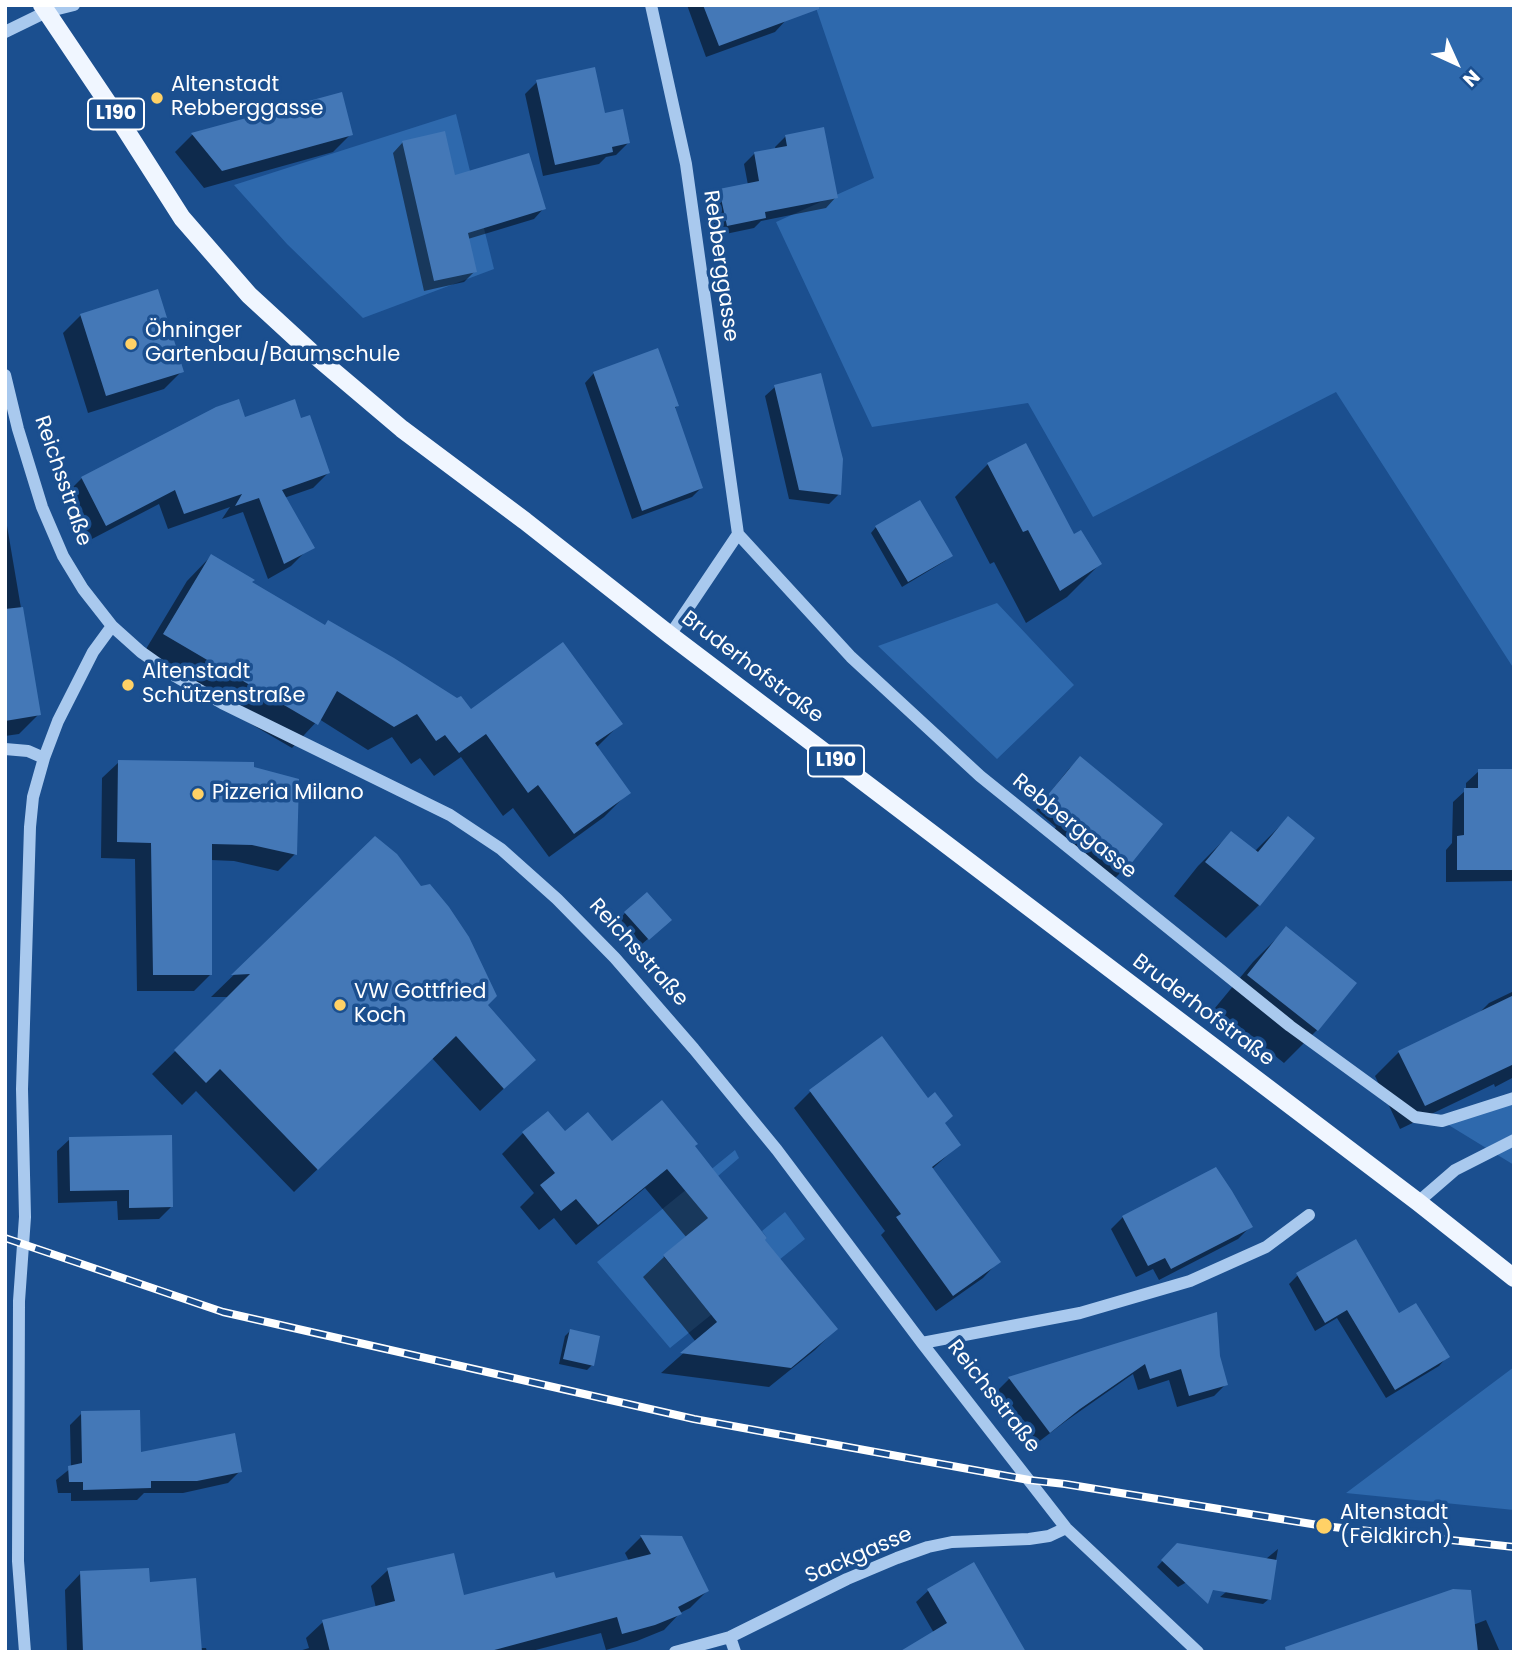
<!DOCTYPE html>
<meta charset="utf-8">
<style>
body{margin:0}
#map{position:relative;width:1519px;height:1657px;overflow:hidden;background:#1b4f8f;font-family:Poppins,sans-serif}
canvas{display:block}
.frame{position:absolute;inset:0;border:7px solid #fff;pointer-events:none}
.north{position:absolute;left:1421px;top:28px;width:70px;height:70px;-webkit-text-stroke:5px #1b4f8f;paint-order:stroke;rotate:135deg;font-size:19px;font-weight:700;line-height:28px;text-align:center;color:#fff}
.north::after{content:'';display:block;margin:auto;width:24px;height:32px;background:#fff;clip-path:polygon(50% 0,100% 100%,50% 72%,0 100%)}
</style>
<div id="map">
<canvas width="1519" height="1657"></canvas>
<div class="frame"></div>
<div class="north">N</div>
</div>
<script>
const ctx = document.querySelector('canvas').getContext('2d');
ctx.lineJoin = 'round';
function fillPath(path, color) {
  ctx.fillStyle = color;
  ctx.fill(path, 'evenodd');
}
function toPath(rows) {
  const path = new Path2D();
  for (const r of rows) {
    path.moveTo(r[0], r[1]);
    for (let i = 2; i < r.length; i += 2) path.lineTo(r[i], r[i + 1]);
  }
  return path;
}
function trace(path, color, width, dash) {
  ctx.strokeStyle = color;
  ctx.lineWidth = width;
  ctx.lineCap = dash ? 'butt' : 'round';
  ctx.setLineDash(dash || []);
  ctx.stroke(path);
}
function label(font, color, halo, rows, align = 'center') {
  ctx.font = font + ' Poppins,sans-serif';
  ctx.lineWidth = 7;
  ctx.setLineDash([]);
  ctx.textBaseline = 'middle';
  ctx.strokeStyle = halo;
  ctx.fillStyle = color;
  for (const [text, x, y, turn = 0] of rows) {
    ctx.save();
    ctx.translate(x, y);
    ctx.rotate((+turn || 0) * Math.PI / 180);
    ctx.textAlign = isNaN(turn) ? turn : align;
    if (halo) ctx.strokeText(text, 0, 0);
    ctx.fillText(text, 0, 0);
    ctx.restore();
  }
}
fillPath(toPath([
 [815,5,1514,5,1514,669,1336,392,1093,517,1028,403,872,427,776,222,874,178],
 [456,114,494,269,363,318,287,244,234,185],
 [997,603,1074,685,997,759,878,646],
 [1514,1098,1514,1165,1442,1121],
 [735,1150,739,1158,718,1176,708,1218,663,1256,696,1295,767,1238,762,1231,785,1212,805,1239,670,1348,597,1262],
 [1514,1367,1514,1510,1346,1493]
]), '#2e69ad');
fillPath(toPath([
 [687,5,782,5,787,19,775,32,706,57],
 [537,82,603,115,628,143,616,155,606,157,599,164,543,176,525,94],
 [340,94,351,134,333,152,204,188,175,152,192,135],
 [786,136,836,197,826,208,761,221,754,228,716,236,710,201,720,190,748,185,744,164,754,154,776,150,775,147],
 [403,142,454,178,544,208,534,219,468,239,475,271,464,282,424,291,393,153],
 [81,315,182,371,164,389,88,413,63,333],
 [594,373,677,406,674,409,701,488,692,497,632,519,585,383],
 [775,387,839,494,829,504,789,499,765,396],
 [244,419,300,420,328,473,313,488,284,498,307,550,291,566,268,579,243,512,222,519,230,507,168,529,159,504,90,540,66,494,82,478],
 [988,464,1074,537,1100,564,1067,597,1026,623,994,562,990,564,955,497],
 [5,514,39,714,19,734,5,736],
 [876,527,951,555,945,561,902,587,871,533],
 [211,556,250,583,470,711,620,724,596,748,628,793,604,817,549,857,513,808,503,816,461,757,434,776,420,758,411,764,392,737,368,750,319,719,292,748,140,659,187,581],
 [1080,758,1124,869,1112,881,1052,832,1056,827,1036,810,1068,770],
 [119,762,295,854,278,871,234,861,211,860,211,974,194,991,137,991,135,859,101,858,102,778],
 [1479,771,1514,771,1514,881,1446,882,1446,850,1452,843,1453,802,1466,790,1466,783],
 [1288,818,1312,838,1259,905,1226,938,1174,896,1198,866,1231,833,1254,852],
 [375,838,485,1005,534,1060,480,1111,432,1058,294,1192,196,1091,182,1105,152,1074,230,997,211,997],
 [625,913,664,925,642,944,620,919],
 [1286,929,1317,1030,1284,1063,1215,1008,1253,962],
 [1514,991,1514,1077,1495,1087,1494,1084,1400,1129,1375,1076,1399,1052,1479,1013,1489,1003],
 [810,1092,927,1100,959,1145,932,1169,999,1261,983,1278,936,1311,881,1235,885,1231,794,1108],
 [547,1113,564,1134,612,1143,693,1146,763,1240,836,1329,815,1350,769,1387,661,1373,696,1342,643,1277,664,1257,687,1238,645,1188,576,1245,554,1218,539,1230,520,1207,534,1193,502,1154,523,1133],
 [70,1139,171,1207,159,1219,118,1220,117,1201,58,1203,57,1151],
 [1123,1217,1250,1227,1238,1239,1159,1280,1153,1269,1136,1277,1111,1229],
 [1298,1275,1398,1315,1447,1357,1439,1366,1386,1398,1337,1318,1315,1331,1289,1284],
 [1216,1314,1218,1357,1226,1384,1214,1396,1177,1407,1169,1380,1138,1390,1133,1374,1066,1421,1037,1443,998,1390,1009,1379],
 [570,1331,592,1365,587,1370,559,1364,565,1336],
 [82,1413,139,1454,240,1471,228,1483,183,1493,144,1493,137,1500,71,1501,71,1493,58,1493,56,1480,71,1468,70,1425],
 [641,1537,707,1591,690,1608,680,1613,664,1630,637,1641,606,1650,601,1633,528,1652,296,1652,309,1648,306,1638,323,1622,376,1608,371,1586,388,1570,463,1597,555,1580,629,1561,625,1553],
 [1177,1545,1229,1558,1178,1587,1157,1567],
 [1278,1549,1269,1599,1263,1604,1220,1597],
 [81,1573,148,1584,200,1648,206,1648,207,1652,67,1652,65,1590],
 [929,1590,1024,1652,934,1633,916,1602],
 [1486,1620,1500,1652,1311,1652,1473,1625]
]), '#0007');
fillPath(toPath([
 [703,5,819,5,819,9,719,46],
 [595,67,605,113,623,109,630,143,612,147,613,152,555,165,536,80],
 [342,92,353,135,222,171,191,133],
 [824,127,838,198,765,212,766,218,727,226,719,189,759,181,754,152,787,146,785,135],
 [445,131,455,175,529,153,546,209,468,233,477,272,434,281,402,141],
 [158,289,184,372,106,396,80,314],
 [658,348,679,406,675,407,703,488,642,511,593,372],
 [821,373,843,459,841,495,799,490,774,385],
 [239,399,245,417,295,399,301,418,310,415,330,473,282,490,315,548,284,564,259,498,235,506,242,494,184,514,175,490,106,526,81,477,216,407],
 [1026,443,1074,534,1081,530,1102,564,1060,591,1028,530,1023,532,987,463],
 [920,500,953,556,908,582,875,526],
 [211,554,255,580,252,582,325,625,328,620,394,658,457,698,461,696,471,709,563,642,623,724,595,743,631,793,574,834,538,785,528,793,486,734,459,753,445,735,436,741,417,714,394,727,337,691,318,725,163,634],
 [23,607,41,715,5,721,5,609],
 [1080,756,1163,824,1126,870,1063,819,1067,814,1046,797],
 [118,760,254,762,254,767,299,779,297,855,252,845,212,844,212,975,153,975,151,843,117,842],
 [1478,769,1514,769,1514,870,1457,870,1457,836,1464,835,1464,788,1478,788],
 [1288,816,1315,838,1260,906,1205,862,1231,831,1258,852],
 [375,836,397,854,421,886,430,884,449,907,469,937,497,996,488,1005,536,1060,504,1089,456,1036,318,1170,220,1069,206,1083,174,1050,250,974,231,975],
 [647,892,672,920,649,940,624,912],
 [1286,926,1357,983,1318,1031,1247,975],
 [1514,995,1514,1064,1425,1106,1398,1051],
 [882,1036,928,1098,935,1092,953,1116,945,1123,961,1145,932,1167,1001,1262,953,1296,896,1217,901,1214,809,1090],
 [662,1100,698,1144,695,1146,767,1238,765,1240,838,1329,791,1368,680,1353,717,1322,663,1255,708,1218,667,1169,598,1225,576,1199,561,1211,540,1185,555,1173,522,1132,548,1111,565,1131,588,1112,612,1141],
 [172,1135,173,1207,129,1208,129,1190,70,1191,69,1137],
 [1216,1167,1232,1191,1253,1227,1171,1269,1165,1258,1148,1266,1122,1216],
 [1356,1239,1399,1313,1416,1303,1450,1357,1395,1390,1347,1310,1325,1323,1296,1273],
 [1217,1312,1220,1356,1228,1385,1189,1396,1181,1369,1150,1379,1145,1364,1080,1409,1050,1433,1008,1377],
 [570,1329,600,1336,594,1366,563,1359],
 [140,1410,141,1452,235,1433,242,1472,197,1481,151,1481,151,1488,83,1490,83,1482,69,1482,68,1466,82,1463,81,1411],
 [640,1535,682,1536,709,1591,678,1607,682,1614,655,1625,622,1634,617,1617,487,1652,330,1652,322,1620,395,1601,387,1568,454,1553,464,1595,554,1572,556,1578,651,1554],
 [1177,1543,1277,1560,1271,1600,1213,1590,1208,1604,1161,1560],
 [974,1562,1026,1652,899,1652,947,1623,927,1589],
 [149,1568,150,1582,196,1578,202,1652,83,1652,80,1571],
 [1453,1589,1471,1590,1478,1652,1286,1652,1285,1647]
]), '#4478b7');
trace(toPath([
 [651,5,686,164,738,534,851,657,980,776,1290,1026,1415,1117,1442,1121,1514,1098],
 [5,32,46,12,74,5],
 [5,375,18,429,42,507,63,556,83,589,112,626,141,652,175,676,222,703,450,815,501,849,557,899,615,958,694,1049,777,1150,922,1343,1066,1528,1198,1652],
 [670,635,738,534],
 [5,749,28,751,44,758],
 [1418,1202,1455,1170,1514,1140],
 [922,1343,1080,1313,1190,1281,1266,1247,1309,1215],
 [730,1637,735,1652],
 [25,1652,18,1561,19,1301,25,1217,22,1089,30,827,33,797,44,758,58,721,93,652,112,626],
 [675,1652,730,1637,847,1579,897,1558,928,1547,952,1542,1029,1539,1049,1536,1066,1528]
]), '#a9c9ee', 12);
trace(toPath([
 [42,5,122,124,182,218,249,295,311,352,402,429,525,521,670,635,1418,1202,1514,1278]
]), '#f0f6ff', 18);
const rail = toPath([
 [5,1238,223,1312,694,1419,1029,1480,1065,1484,1324,1526,1514,1547]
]);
trace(rail, '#fff', 8);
trace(rail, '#1b4f8f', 5, [16]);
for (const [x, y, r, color] of [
 [157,98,7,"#ffd166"],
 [131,344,7,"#ffd166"],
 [128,685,7,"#ffd166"],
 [198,794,7,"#ffd166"],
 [340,1005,7,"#ffd166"],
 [1324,1526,9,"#ffd166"]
]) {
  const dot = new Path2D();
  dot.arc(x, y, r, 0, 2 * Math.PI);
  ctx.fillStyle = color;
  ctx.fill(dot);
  trace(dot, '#1b4f8f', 2.5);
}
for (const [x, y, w] of [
 [116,114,56],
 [836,761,56]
]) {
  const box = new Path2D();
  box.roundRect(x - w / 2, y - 15.5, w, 31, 5);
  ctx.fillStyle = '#1b4f8f';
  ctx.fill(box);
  trace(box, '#fff', 2);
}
label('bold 19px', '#fff', null, [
 ["L190",116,114],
 ["L190",836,761]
]);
label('21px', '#fff', '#1b4f8f', [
 ["Altenstadt",171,86],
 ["Rebberggasse",171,110],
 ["Öhninger",145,332],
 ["Gartenbau/Baumschule",145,356],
 ["Altenstadt",142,673],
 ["Schützenstraße",142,697],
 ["Pizzeria Milano",212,794],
 ["VW Gottfried",354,993],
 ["Koch",354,1017],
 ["Altenstadt",1340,1514],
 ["(Feldkirch)",1340,1538]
], 'left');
label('21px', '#fff', '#1b4f8f', [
 ["Rebberggasse",720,266,82],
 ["Reichsstraße",62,481,71],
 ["Bruderhofstraße",752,668,37],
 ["Rebberggasse",1074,827,39],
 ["Reichsstraße",638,953,48],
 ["Bruderhofstraße",1203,1011,37],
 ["Reichsstraße",993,1397,52],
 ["Sackgasse",859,1556,-23]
]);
</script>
